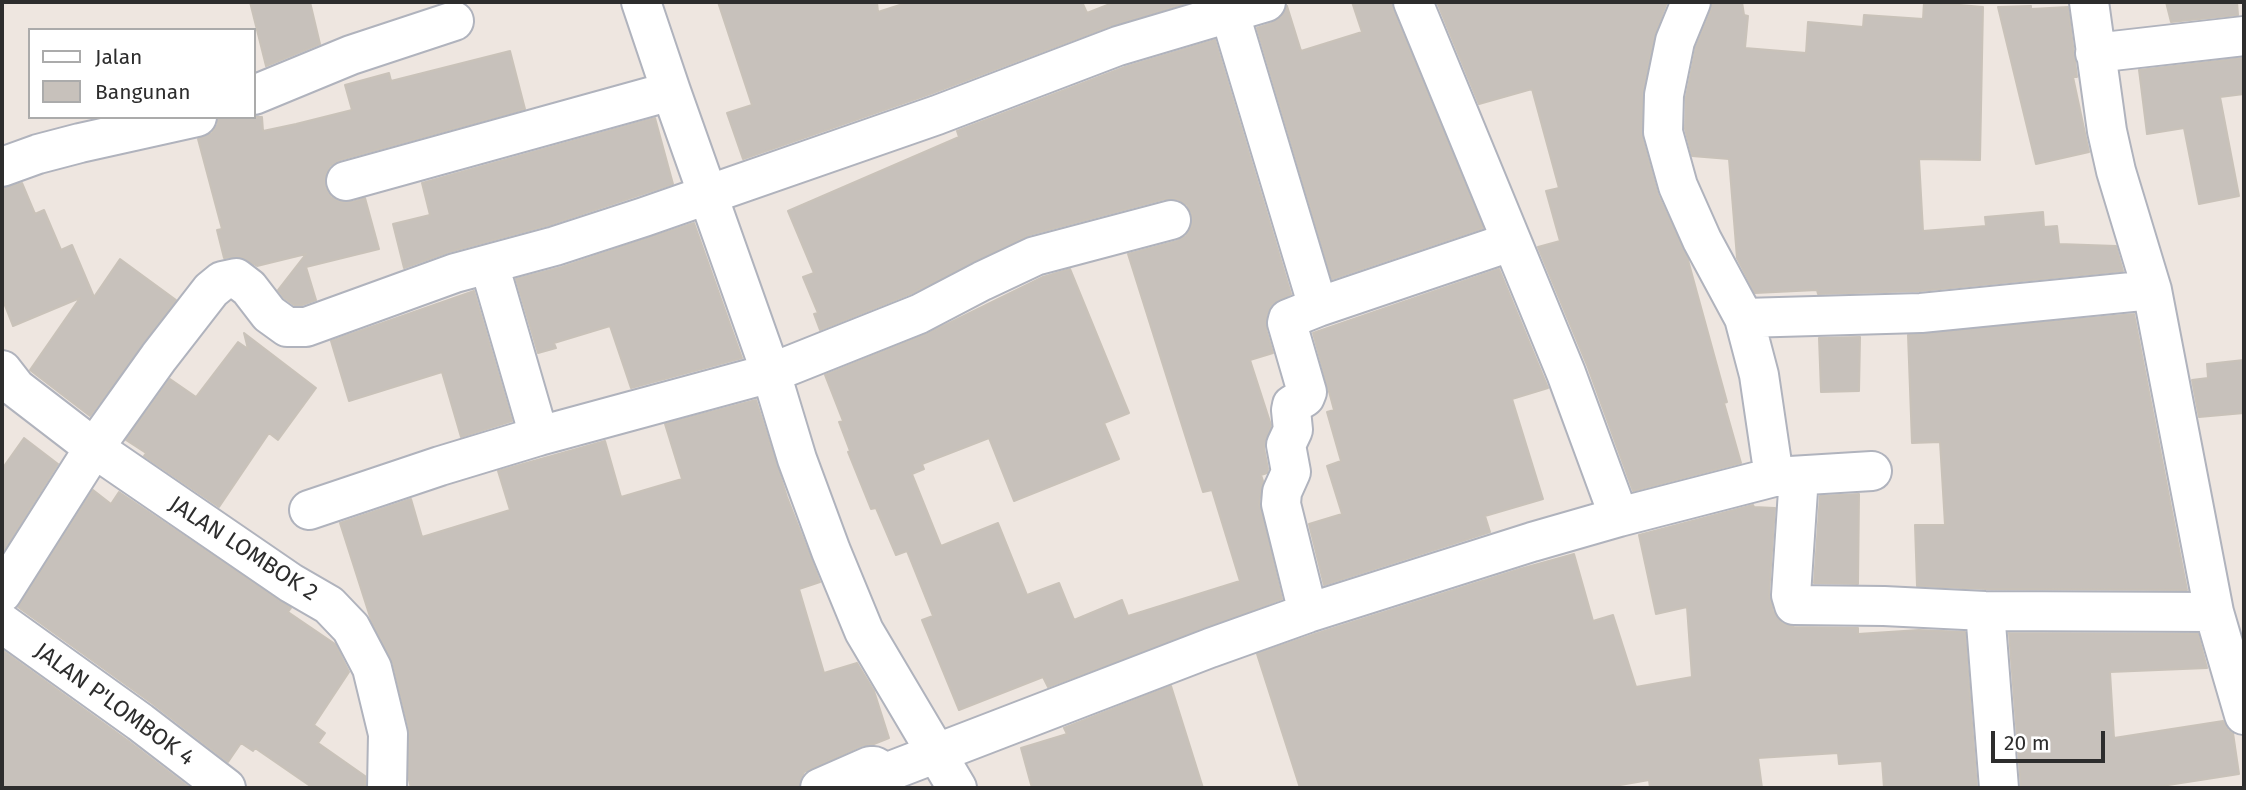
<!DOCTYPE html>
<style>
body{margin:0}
#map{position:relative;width:2246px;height:790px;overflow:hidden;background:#eee6e0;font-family:"Fira Sans",sans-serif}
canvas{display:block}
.frame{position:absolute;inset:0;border:4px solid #2d2d2d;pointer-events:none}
.legend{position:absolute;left:28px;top:28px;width:228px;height:91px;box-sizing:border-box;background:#fff;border:2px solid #ababab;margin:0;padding:9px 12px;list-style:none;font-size:21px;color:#2d2d2d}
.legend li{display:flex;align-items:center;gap:14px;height:35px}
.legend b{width:35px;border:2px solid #ababab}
.scale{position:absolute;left:1991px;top:731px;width:114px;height:32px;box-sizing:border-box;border:4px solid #2d2d2d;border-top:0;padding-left:9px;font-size:21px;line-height:24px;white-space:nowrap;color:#2d2d2d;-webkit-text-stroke:5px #fff;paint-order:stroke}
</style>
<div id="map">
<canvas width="2246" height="790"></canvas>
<div class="frame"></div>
<ul class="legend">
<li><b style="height:9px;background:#fff"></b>Jalan</li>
<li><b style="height:19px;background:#c7c1bb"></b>Bangunan</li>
</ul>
<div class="scale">20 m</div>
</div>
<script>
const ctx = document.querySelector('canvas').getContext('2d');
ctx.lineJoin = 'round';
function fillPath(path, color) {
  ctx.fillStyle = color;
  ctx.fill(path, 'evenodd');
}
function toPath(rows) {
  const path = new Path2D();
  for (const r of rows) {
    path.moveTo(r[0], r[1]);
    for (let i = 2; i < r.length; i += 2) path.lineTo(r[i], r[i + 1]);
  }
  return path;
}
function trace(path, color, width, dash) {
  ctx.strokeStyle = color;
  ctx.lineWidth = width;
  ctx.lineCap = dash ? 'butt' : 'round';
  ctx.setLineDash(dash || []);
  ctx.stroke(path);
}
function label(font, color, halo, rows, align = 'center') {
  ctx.font = font + ' "Fira Sans",sans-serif';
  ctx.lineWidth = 5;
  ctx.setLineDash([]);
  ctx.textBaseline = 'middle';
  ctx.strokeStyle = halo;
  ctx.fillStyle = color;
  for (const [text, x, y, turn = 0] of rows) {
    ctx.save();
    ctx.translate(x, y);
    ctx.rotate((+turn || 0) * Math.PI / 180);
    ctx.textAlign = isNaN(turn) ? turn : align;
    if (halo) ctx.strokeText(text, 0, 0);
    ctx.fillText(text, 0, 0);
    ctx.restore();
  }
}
const building = toPath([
 [250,2,310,2,320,44,266,66,250,2],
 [718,2,877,2,878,12,909,2,1082,2,1087,13,1115,2,1190,2,1110,26,930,94,743,159,727,113,752,105,718,2],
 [1352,2,1392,2,1393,10,1483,228,1332,279,1257,28,1272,23,1281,17,1287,6,1301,51,1362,32,1352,2],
 [1437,2,1667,2,1654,37,1643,91,1642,137,1658,195,1688,260,1727,402,1724,403,1741,463,1633,491,1587,365,1538,247,1560,241,1546,191,1559,188,1532,89,1479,104,1437,2],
 [1712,2,1742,2,1744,15,1748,16,1745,48,1806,53,1808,22,1863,27,1864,15,1923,19,1924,2,1983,7,1980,160,1919,159,1923,231,1986,226,1985,217,2043,212,2044,227,2057,226,2059,244,2116,246,2123,271,1920,291,1818,294,1817,290,1755,293,1737,258,1729,159,1692,156,1685,129,1686,97,1696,47,1711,10,1712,2],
 [2166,2,2237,2,2238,15,2171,22,2166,2],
 [2031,6,2031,9,2068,7,2077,77,2073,77,2089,152,2036,164,1998,7,2031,6],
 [1215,40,1291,294,1272,304,1267,314,1266,329,1273,353,1250,360,1271,425,1264,448,1268,469,1267,473,1261,475,1263,481,1259,503,1282,599,1048,687,1043,677,959,710,922,620,933,616,907,551,896,555,876,508,871,509,848,452,850,451,839,422,843,421,825,375,927,334,1043,277,1070,269,1129,413,1104,423,1119,459,1014,501,989,438,922,464,924,469,912,474,941,546,998,523,1027,595,1059,583,1074,620,1122,600,1128,616,1240,581,1212,490,1203,492,1128,254,1177,241,1186,236,1192,226,1192,214,1187,205,1177,199,1165,199,1029,235,910,294,820,330,814,314,818,313,803,277,814,273,788,211,959,137,957,131,1125,67,1215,40],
 [510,51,525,109,340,160,330,166,325,176,325,187,331,197,340,202,352,202,365,198,379,249,306,267,316,300,302,305,294,305,284,298,278,290,306,254,257,266,241,257,224,258,217,230,222,229,198,139,212,133,218,124,218,117,262,117,263,131,296,124,352,110,345,85,389,73,391,81,510,51],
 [2243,58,2244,94,2220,97,2239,196,2199,204,2184,128,2147,134,2139,70,2243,58],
 [655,118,673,184,549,225,449,252,404,268,393,224,430,215,422,183,655,118],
 [22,183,35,214,44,210,61,250,72,245,94,297,120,259,176,300,90,416,30,370,80,298,13,326,2,298,2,188,22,183],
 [694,223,742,358,631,388,610,326,554,343,556,348,538,353,516,279,562,267,694,223],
 [1499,269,1548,388,1512,399,1543,499,1485,516,1490,532,1324,585,1309,524,1342,514,1327,466,1341,461,1327,412,1334,410,1313,333,1499,269],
 [474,291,512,421,461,437,442,372,349,401,331,341,474,291],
 [2134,314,2187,590,1986,589,1917,586,1915,525,1945,525,1940,442,1912,443,1908,335,2134,314],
 [244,333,316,388,278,440,269,433,219,507,144,456,146,453,126,440,170,379,196,397,238,342,248,349,244,333],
 [1860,337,1859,391,1821,392,1819,338,1860,337],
 [2244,360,2244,413,2199,417,2192,380,2208,378,2207,364,2244,360],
 [756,400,787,497,820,582,799,589,824,673,857,663,874,691,889,738,874,744,861,746,804,772,799,788,411,788,409,780,409,729,393,663,371,620,340,523,411,499,422,537,510,510,498,471,605,441,621,497,682,479,665,424,756,400],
 [24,438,58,464,2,553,2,469,24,438],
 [93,490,111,504,119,492,291,608,288,612,335,644,349,672,314,725,325,733,318,743,365,776,365,788,313,788,255,748,253,751,241,743,228,762,153,704,18,607,93,490],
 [1859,494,1858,584,1814,583,1820,496,1859,494],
 [1753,505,1754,507,1775,508,1769,594,1773,611,1782,623,1794,627,1858,628,1858,634,1919,630,1965,632,1977,788,1884,788,1882,761,1839,764,1838,753,1758,758,1762,788,1650,788,1649,780,1603,788,1300,788,1257,654,1315,634,1520,569,1574,554,1593,621,1613,615,1636,687,1692,677,1687,607,1656,614,1639,535,1753,505],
 [2009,633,2198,634,2207,668,2110,672,2114,738,2223,721,2228,730,2233,733,2239,774,2149,788,2021,788,2009,633],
 [2,650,127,740,190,788,2,788,2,650],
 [1171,686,1203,788,1032,788,1021,748,1067,734,1064,728,1171,686]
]);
fillPath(building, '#c7c1bb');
trace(building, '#c9c2b9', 2);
const minor = toPath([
 [641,2,671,91,771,373,797,459,831,551,864,631,957,788],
 [1413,2,1566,373,1619,517],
 [1691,2,1675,41,1664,95,1663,132,1678,186,1702,240,1744,318,1759,375,1774,477],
 [2089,2,2107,131,2116,171,2152,290,2214,612,2244,715],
 [1230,14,1318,307],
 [2095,53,2244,36],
 [254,95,351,55,454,21],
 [2,167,38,154,80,143,197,117],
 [346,181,671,91],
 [489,264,539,436],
 [1744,318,1921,313,2152,290],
 [2,370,16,388,94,448,291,583,329,605,351,628,372,668,388,734,387,788],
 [1799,476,1791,595,1794,605,1884,606,1985,611,2214,612],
 [309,510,440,466,539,436,771,373,919,314,982,281,1035,256,1171,220],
 [2,593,94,448,159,357,211,290,222,281,236,278,249,288,269,314,287,327,306,327,455,273,555,246,644,217,937,115,1118,46,1266,2],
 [1985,611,1999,788],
 [1308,613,1281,504,1282,492,1291,472,1286,445,1293,430,1291,410,1292,405,1305,397,1307,392,1287,323,1288,319,1318,307,1510,242],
 [2,623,140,722,226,788],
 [820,788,870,766,874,766,885,772,893,770,1210,648,1308,613,1532,542,1619,517,1774,477,1872,471]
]);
trace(minor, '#b0b3bd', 42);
trace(minor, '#fff', 38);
label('23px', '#2d2d2d', '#fff', [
 ["JALAN LOMBOK 2",243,549,33],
 ["JALAN P'LOMBOK 4",114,705,36]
]);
</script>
